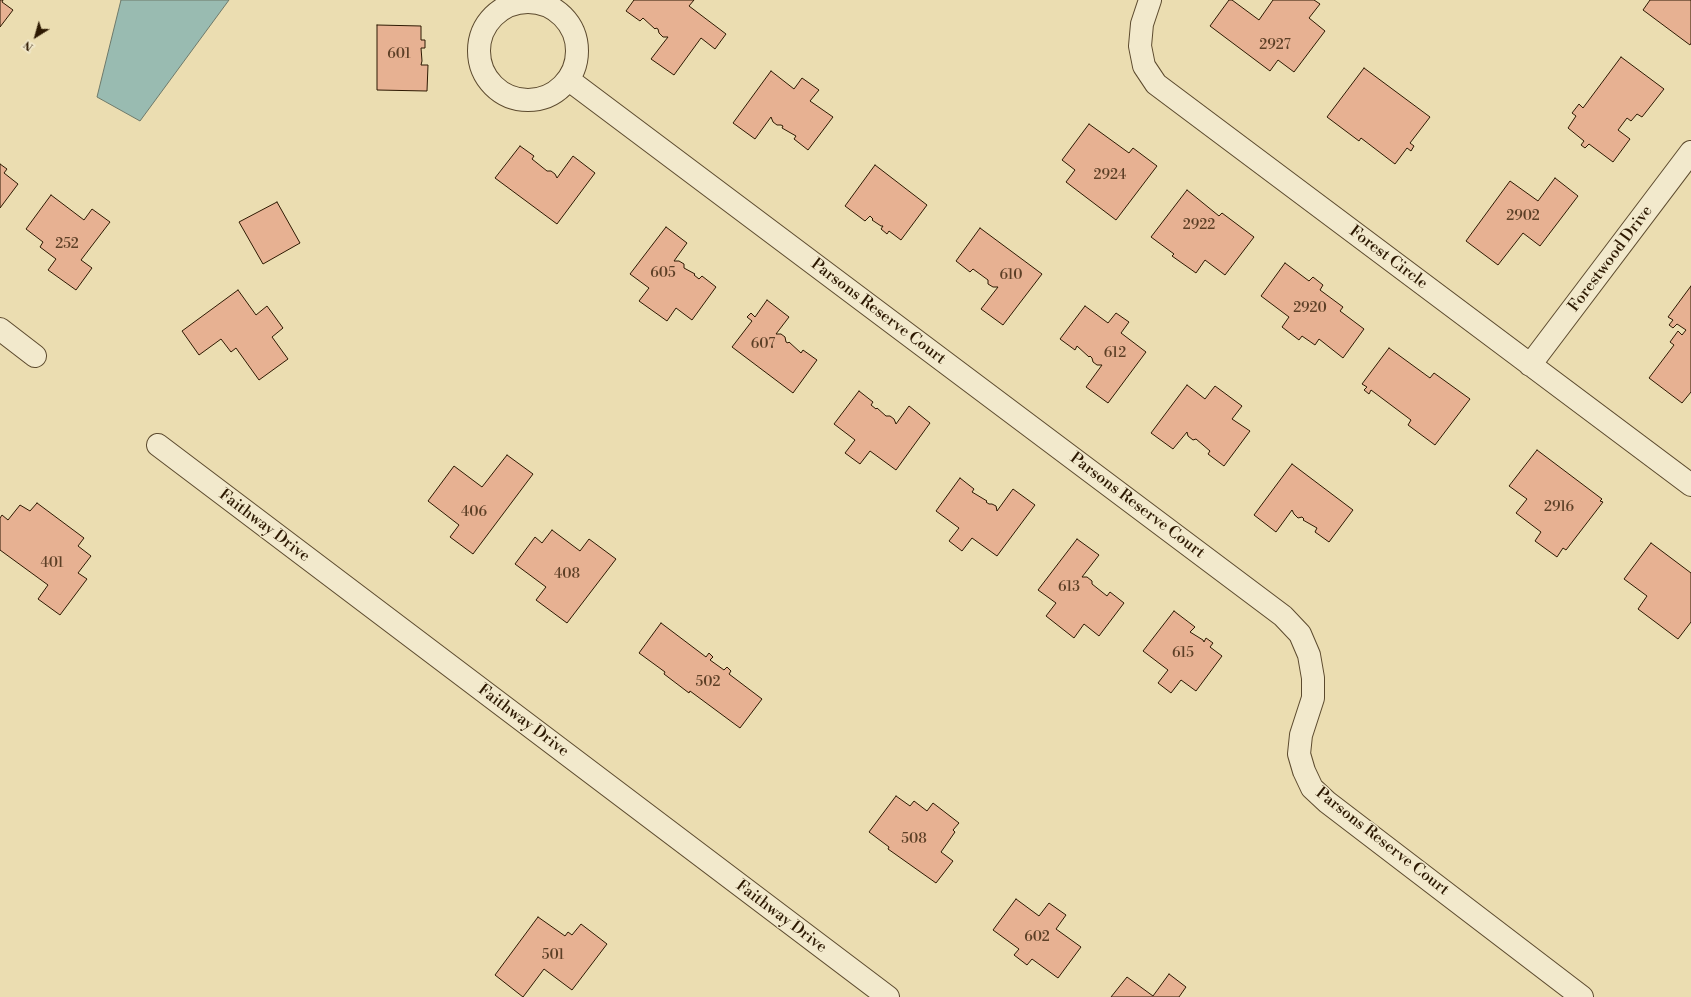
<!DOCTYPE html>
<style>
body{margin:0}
#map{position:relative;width:1691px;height:997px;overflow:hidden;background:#ebddb1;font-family:"Libre Bodoni",serif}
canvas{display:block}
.north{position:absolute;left:16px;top:16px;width:40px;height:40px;-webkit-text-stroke:3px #f2e9cc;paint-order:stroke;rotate:217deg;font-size:11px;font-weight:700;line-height:16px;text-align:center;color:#2d1902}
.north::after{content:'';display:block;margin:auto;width:14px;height:18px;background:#2d1902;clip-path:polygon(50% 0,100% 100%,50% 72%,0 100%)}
</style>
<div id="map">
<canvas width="1691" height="997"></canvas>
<div class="north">N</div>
</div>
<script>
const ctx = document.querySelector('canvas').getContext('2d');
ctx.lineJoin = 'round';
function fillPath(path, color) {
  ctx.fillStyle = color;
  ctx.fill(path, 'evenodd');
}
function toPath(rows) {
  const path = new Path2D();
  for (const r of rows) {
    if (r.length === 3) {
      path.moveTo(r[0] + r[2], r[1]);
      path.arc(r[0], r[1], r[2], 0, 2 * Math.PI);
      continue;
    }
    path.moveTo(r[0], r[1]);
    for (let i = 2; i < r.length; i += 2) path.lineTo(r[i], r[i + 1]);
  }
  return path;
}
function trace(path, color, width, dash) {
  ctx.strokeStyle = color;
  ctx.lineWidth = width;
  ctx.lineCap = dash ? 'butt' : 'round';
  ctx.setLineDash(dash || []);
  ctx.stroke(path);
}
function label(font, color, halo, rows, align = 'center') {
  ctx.font = font + ' "Libre Bodoni",serif';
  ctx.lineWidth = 3;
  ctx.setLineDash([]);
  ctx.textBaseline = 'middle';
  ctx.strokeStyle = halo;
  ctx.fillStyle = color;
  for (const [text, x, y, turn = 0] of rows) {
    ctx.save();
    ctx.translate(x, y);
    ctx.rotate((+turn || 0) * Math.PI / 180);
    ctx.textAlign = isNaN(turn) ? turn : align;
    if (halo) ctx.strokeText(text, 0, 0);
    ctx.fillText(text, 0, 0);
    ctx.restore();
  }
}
const water = toPath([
 [121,0,229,0,140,121,97,97,121,0]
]);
fillPath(water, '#99bbb1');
trace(water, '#6e7a6b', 1);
const building = toPath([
 [0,0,3,0,2,2,13,10,0,27,0,0],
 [634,0,694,0,689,6,726,34,715,49,701,38,674,75,651,59,668,37,663,37,659,33,658,29,656,28,655,29,643,18,640,21,626,11,634,0],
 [1229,0,1232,0,1259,20,1273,0,1314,0,1320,4,1309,18,1325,31,1294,72,1278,60,1270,71,1210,26,1229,0],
 [1650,0,1691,0,1691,43,1690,45,1643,10,1650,0],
 [377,25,421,26,421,40,425,40,425,48,421,48,422,61,421,65,428,65,427,91,377,90,377,25],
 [1621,57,1664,89,1642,117,1637,114,1631,121,1627,118,1618,130,1630,139,1613,162,1589,144,1585,148,1581,145,1584,141,1568,128,1576,116,1572,113,1579,104,1583,108,1621,57],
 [1364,68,1430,117,1410,143,1414,146,1411,151,1407,148,1395,164,1361,138,1359,141,1327,117,1364,68],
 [771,71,794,89,802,78,819,90,810,101,833,117,808,150,794,139,796,136,782,128,783,126,781,125,777,125,773,122,771,117,755,139,733,123,771,71],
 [1089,124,1129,153,1133,148,1157,166,1116,220,1066,182,1075,170,1062,160,1089,124],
 [520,146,534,156,532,159,547,171,551,171,555,174,557,178,573,156,595,173,557,224,495,178,520,146],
 [0,164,7,169,4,173,18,184,0,208,0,164],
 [875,165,927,205,901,240,889,231,887,234,881,229,883,226,881,226,872,220,873,219,870,216,865,221,845,206,875,165],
 [1555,178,1578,196,1540,246,1523,233,1498,265,1466,241,1510,181,1538,201,1555,178],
 [1187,190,1219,216,1222,213,1254,237,1225,275,1205,260,1196,273,1172,256,1174,254,1151,237,1187,190],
 [51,195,84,220,92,209,110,222,81,260,92,268,76,290,48,270,56,259,40,247,43,242,26,229,51,195],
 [277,202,300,243,263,264,239,222,277,202],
 [666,227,687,243,674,261,679,261,684,264,684,268,695,274,694,275,699,279,702,276,716,287,692,320,676,308,667,321,639,301,649,288,630,274,666,227],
 [980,228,1042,274,1003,325,981,309,998,287,993,287,988,284,988,280,973,269,970,272,956,261,980,228],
 [1285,263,1309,281,1313,277,1323,285,1320,290,1343,307,1340,311,1364,329,1343,358,1319,339,1315,345,1302,336,1299,340,1282,327,1289,317,1261,296,1285,263],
 [1691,286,1691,392,1682,403,1649,378,1674,345,1670,342,1678,331,1682,335,1686,330,1677,324,1673,328,1669,325,1673,320,1668,317,1691,286],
 [238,290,256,315,267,306,283,328,272,337,288,359,259,380,236,348,231,352,221,339,199,355,182,331,238,290],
 [767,300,789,317,776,334,781,334,785,337,786,342,788,343,789,342,801,353,803,350,817,360,793,393,732,347,752,321,747,317,751,313,755,317,767,300],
 [1085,306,1108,323,1116,313,1129,322,1121,333,1146,352,1108,403,1086,387,1102,365,1097,365,1093,362,1092,358,1090,356,1089,357,1077,346,1075,350,1060,339,1085,306],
 [1389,348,1430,378,1434,373,1470,399,1435,445,1408,425,1411,420,1371,390,1369,394,1364,390,1367,387,1362,384,1389,348],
 [1187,385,1205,399,1215,386,1242,406,1232,419,1250,431,1224,466,1208,454,1210,451,1196,439,1193,440,1188,436,1187,432,1173,449,1151,433,1187,385],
 [859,391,873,402,871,405,876,409,877,408,886,416,890,416,894,419,896,424,909,406,930,423,896,470,870,451,860,464,845,453,855,440,834,424,859,391],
 [1537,450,1602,499,1600,501,1603,502,1566,550,1563,548,1557,557,1535,541,1541,532,1516,513,1527,499,1509,486,1537,450],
 [507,455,533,474,473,554,450,537,459,525,428,501,454,466,482,487,507,455],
 [1292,464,1353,510,1329,542,1315,532,1317,528,1303,520,1304,519,1302,517,1298,518,1294,514,1292,510,1276,532,1254,515,1292,464],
 [960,478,974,489,972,492,987,501,986,502,989,504,992,504,996,506,997,511,1013,489,1035,505,997,556,972,538,962,551,949,541,959,528,936,511,960,478],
 [37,503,84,538,78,546,91,556,78,573,87,579,60,615,38,599,48,585,0,550,0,518,2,515,8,520,20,505,30,511,37,503],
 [552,530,580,551,589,539,616,559,567,623,536,600,546,587,515,564,535,537,542,543,552,530],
 [1077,539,1099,555,1082,577,1087,577,1092,581,1092,584,1107,596,1110,592,1124,603,1099,636,1084,624,1074,638,1046,616,1056,603,1038,590,1077,539],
 [1651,543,1691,573,1691,622,1678,639,1638,609,1647,596,1624,579,1651,543],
 [1174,611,1195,627,1190,632,1203,640,1204,642,1206,638,1213,643,1210,647,1222,656,1196,691,1181,680,1171,693,1158,683,1168,670,1143,651,1174,611],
 [661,623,706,657,709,653,713,657,710,660,724,670,727,667,731,671,729,674,762,699,740,728,690,691,689,693,664,674,665,672,639,653,661,623],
 [896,796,910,806,914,801,927,811,933,803,959,823,953,830,955,832,941,852,953,861,936,883,888,849,889,847,869,832,896,796],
 [1016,899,1039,916,1049,903,1066,915,1056,929,1081,947,1058,978,1032,959,1027,965,1014,955,1019,949,993,930,1016,899],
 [538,917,565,936,568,932,572,935,581,924,607,944,572,990,544,969,523,997,495,975,538,917],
 [1169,974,1186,987,1179,997,1111,997,1127,977,1153,996,1169,974]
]);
fillPath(building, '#e7b192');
trace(building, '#2d1902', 1);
const street = toPath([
 [1150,0,1142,24,1140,46,1144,66,1156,84,1691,485],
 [528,51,49],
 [569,80,1283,616,1300,634,1309,655,1313,678,1313,698,1301,735,1299,754,1304,771,1312,788,1327,802,1582,997],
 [0,329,35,356],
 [1530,365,1691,152],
 [158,445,888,997]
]);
trace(street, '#5c4a2e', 24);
trace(street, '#f2e9cc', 22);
label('14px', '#5c3f26', null, [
 ["2927",1275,46],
 ["601",399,55],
 ["2924",1110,176],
 ["2902",1523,217],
 ["2922",1199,226],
 ["252",67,245],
 ["605",663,274],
 ["610",1011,276],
 ["2920",1310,309],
 ["607",763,345],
 ["612",1115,354],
 ["2916",1559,508],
 ["406",474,513],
 ["401",52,564],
 ["408",567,575],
 ["613",1069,588],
 ["615",1183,654],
 ["502",708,683],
 ["508",914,840],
 ["602",1037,938],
 ["501",553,956]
]);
label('16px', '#2d1902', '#f2e9cc', [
 ["Forest Circle",1388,258,37],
 ["Forestwood Drive",1611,259,-53],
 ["Parsons Reserve Court",878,312,37],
 ["Parsons Reserve Court",1137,506,37],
 ["Faithway Drive",264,526,37],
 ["Faithway Drive",523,721,37],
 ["Parsons Reserve Court",1382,842,38],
 ["Faithway Drive",781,917,37]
]);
</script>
